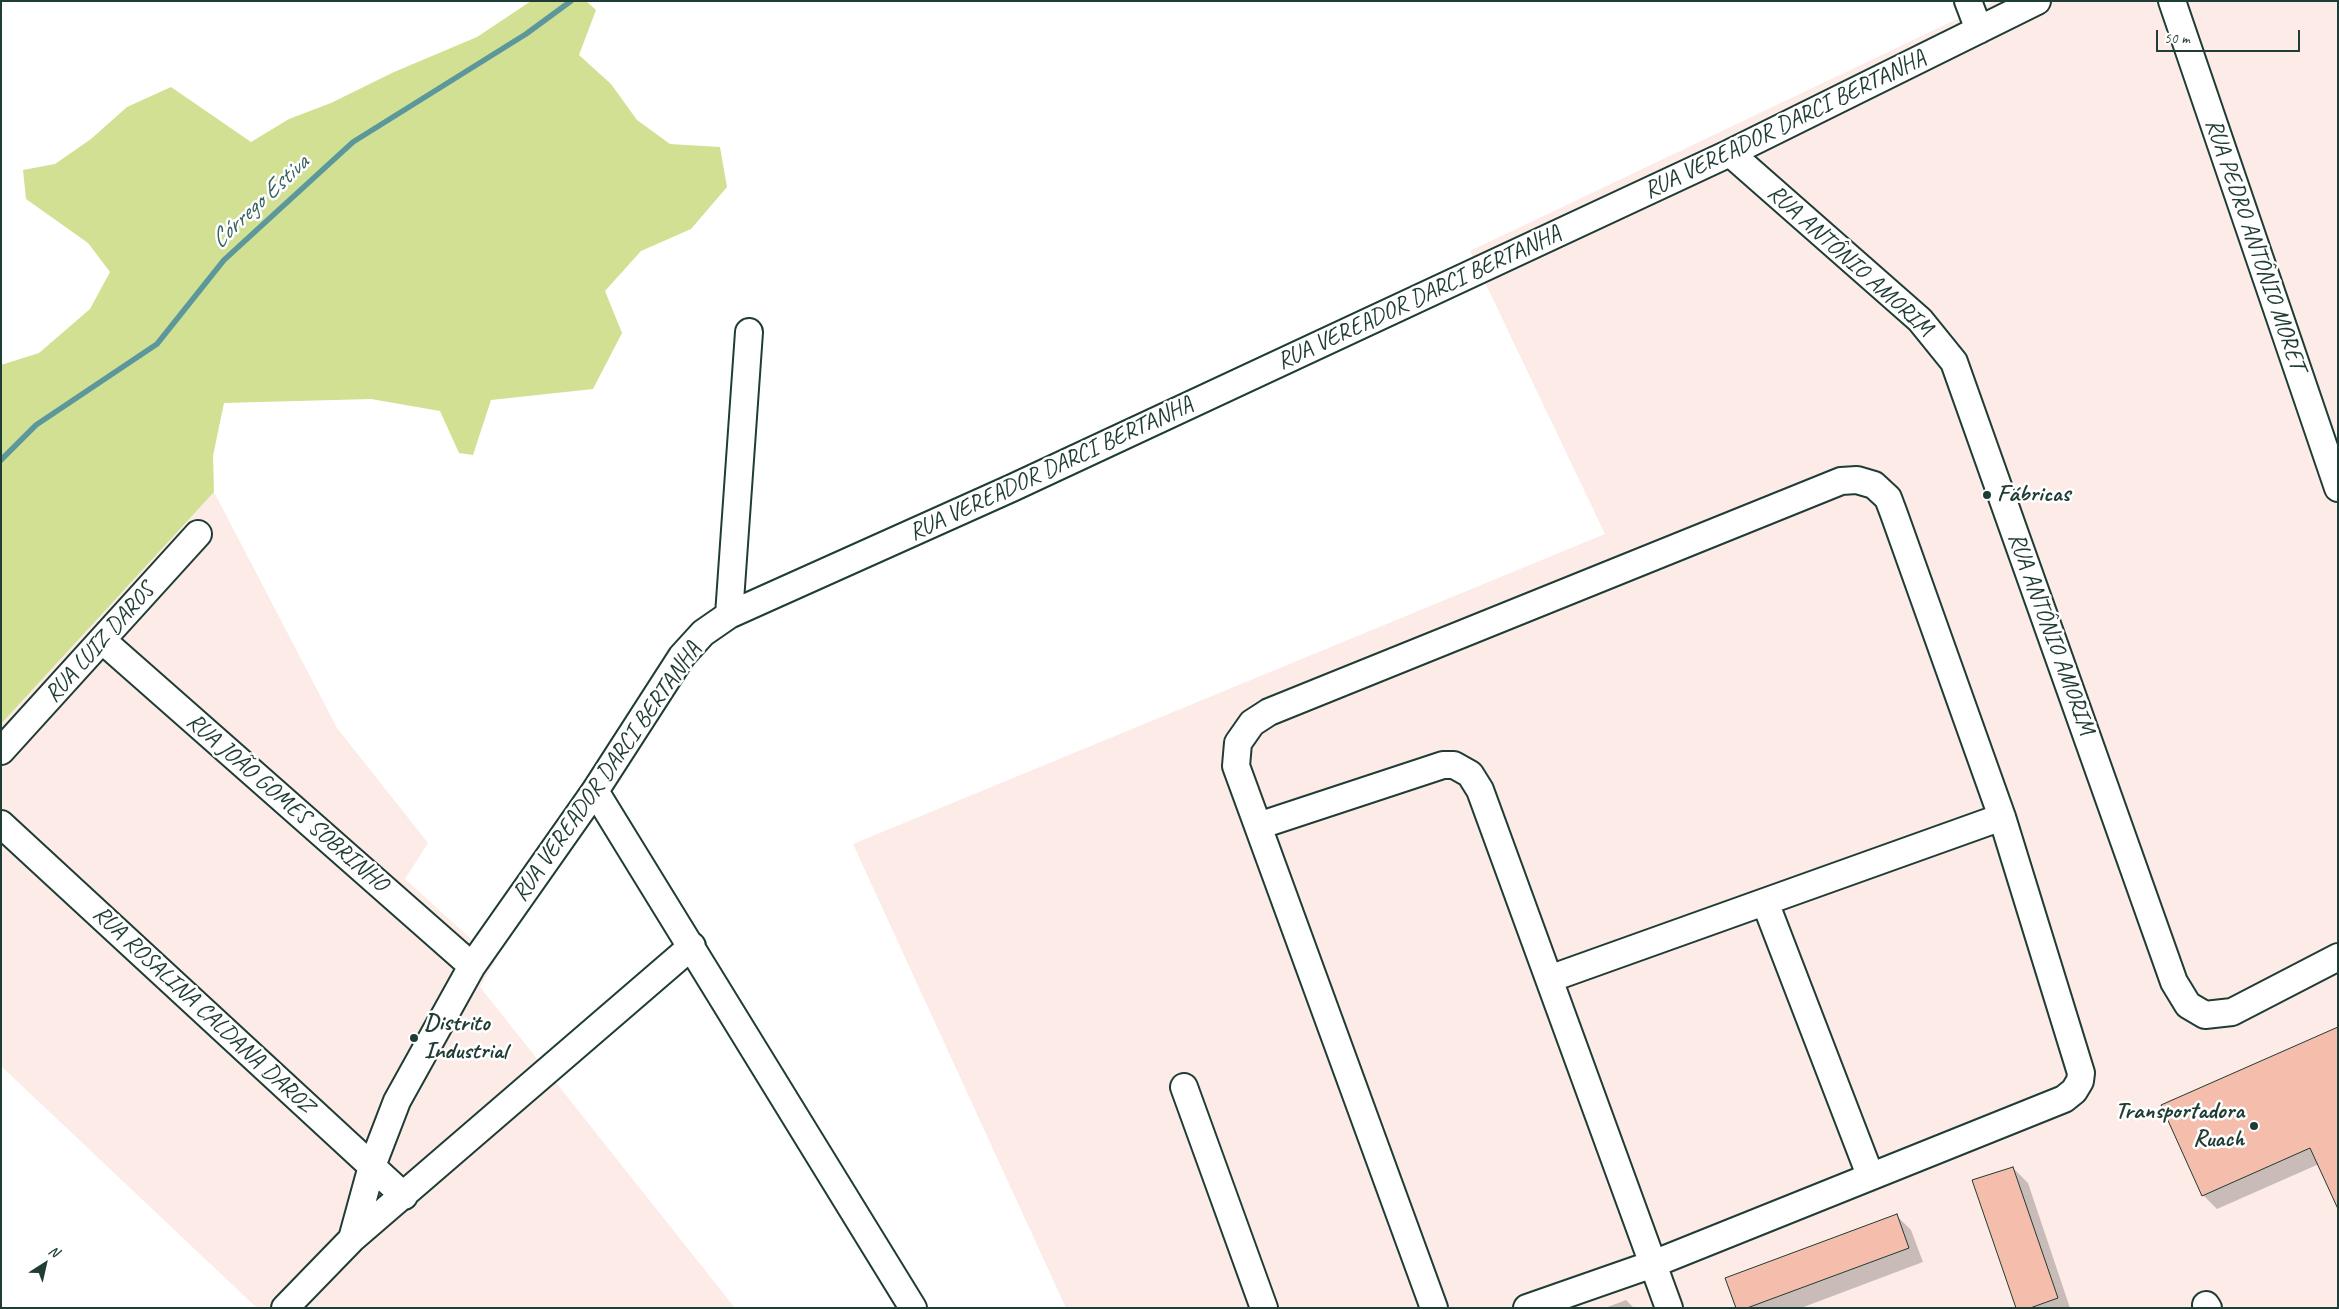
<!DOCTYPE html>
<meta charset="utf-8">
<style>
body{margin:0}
#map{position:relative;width:2339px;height:1309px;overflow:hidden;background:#fff;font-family:Caveat,sans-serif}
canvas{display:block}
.frame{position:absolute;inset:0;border:2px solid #1f3d34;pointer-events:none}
.north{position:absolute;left:20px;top:1239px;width:50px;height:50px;-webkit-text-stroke:4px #fff;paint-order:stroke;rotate:35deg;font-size:14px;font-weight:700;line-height:20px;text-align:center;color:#1f3d34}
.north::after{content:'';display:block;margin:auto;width:18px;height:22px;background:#1f3d34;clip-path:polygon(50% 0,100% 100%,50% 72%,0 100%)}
.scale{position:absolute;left:2156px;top:30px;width:144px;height:22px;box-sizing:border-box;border:2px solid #1f3d34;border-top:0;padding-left:6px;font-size:15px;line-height:18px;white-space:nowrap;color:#1f3d34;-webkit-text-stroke:4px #fff;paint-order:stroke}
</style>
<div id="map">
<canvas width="2339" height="1309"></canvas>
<div class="frame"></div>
<div class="north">N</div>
<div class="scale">50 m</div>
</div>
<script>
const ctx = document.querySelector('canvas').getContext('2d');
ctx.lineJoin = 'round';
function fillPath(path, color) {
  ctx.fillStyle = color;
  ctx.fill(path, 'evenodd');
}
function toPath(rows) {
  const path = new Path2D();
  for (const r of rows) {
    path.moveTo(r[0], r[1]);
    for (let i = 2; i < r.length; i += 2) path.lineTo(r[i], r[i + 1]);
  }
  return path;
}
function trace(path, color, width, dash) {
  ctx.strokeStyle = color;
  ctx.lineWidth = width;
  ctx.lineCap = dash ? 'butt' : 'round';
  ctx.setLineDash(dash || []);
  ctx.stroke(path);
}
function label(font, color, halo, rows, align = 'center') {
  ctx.font = font + ' Caveat,sans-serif';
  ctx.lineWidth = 5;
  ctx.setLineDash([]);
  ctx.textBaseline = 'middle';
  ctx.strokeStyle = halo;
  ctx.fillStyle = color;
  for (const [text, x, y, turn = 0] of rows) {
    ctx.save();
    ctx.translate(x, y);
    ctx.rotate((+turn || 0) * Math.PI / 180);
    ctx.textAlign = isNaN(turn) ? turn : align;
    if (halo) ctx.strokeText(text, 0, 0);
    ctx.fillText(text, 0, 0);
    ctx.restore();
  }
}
fillPath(toPath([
 [1995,1,2338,1,2338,1308,1066,1308,853,844,1605,534,1470,251],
 [214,492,337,728,428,843,405,879,495,961,480,987,735,1308,257,1308,1,1066,1,724]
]), '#fcebe6');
fillPath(toPath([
 [531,1,586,1,596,10,579,55,611,84,637,120,670,144,720,147,727,187,691,229,641,251,605,291,622,333,593,389,491,400,473,455,459,453,440,411,371,399,224,403,213,456,214,492,1,724,1,365,39,353,90,309,110,272,88,243,26,199,23,170,55,164,91,139,127,107,171,87,251,142,289,119,331,103,394,72,477,37]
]), '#d1e093');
fillPath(toPath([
 [2338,1028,2319,1164,2217,1209,2203,1195],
 [2013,1168,2028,1183,2070,1308,2017,1308],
 [1896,1215,1911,1230,1923,1262,1801,1308,1738,1308],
 [1626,1300,1634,1308,1605,1308]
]), '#0003');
trace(toPath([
 [1,460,36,425,157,344,224,260,353,142,526,34,571,1]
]), '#5c979c', 5.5);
const building = toPath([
 [2338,1027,2338,1209,2310,1148,2202,1196,2161,1105,2338,1027],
 [2013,1167,2058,1298,2030,1308,2016,1308,1972,1180,2013,1167],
 [1897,1214,1909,1248,1747,1308,1736,1308,1725,1278,1897,1214]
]);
fillPath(building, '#f5bdab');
trace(building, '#1f3d34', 1);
const minor = toPath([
 [1968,1,1979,30],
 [2172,1,2338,488],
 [1730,153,1920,320,1954,362,2174,982,2188,1005,2205,1015,2232,1012,2338,957],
 [729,615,749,332],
 [102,640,472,966],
 [1,751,198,534],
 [595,791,913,1308],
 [1,824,404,1196],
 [1258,826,1443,765,1454,765,1470,774,1480,790,1669,1308],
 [1765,902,1870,1175],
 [1549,979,2002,817],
 [1184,1087,1264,1308],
 [352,1239,372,1166,397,1101,472,966,595,791,682,656,703,633,729,615,1012,488,1730,153,2037,1],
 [2206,1305,2208,1308],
 [285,1308,352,1239,692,946],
 [1434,1308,1236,766,1238,743,1252,723,1269,712,1841,481,1857,480,1874,485,1888,498,1894,514,2002,817,2081,1073,2080,1081,2074,1091,2064,1099,1653,1264,1527,1308]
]);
trace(minor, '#1f3d34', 30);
trace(minor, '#fff', 26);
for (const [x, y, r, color] of [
 [1987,495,5,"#1f3d34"],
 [414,1038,5,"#1f3d34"],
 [2254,1126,5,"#1f3d34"]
]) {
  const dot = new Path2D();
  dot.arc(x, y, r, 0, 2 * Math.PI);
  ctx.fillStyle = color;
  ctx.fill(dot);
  trace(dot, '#fff', 2);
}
label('24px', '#1f3d34', '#fff', [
 ["RUA VEREADOR DARCI BERTANHA",1785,125,-26],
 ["RUA PEDRO ANTÔNIO MORET",2255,245,71],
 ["RUA ANTÔNIO AMORIM",1850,261,42],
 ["RUA VEREADOR DARCI BERTANHA",1419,298,-25],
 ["RUA VEREADOR DARCI BERTANHA",1051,469,-25],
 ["RUA ANTÔNIO AMORIM",2051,634,70],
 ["RUA LUIZ DAROS",100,643,-48],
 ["RUA VEREADOR DARCI BERTANHA",607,772,-55],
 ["RUA JOÃO GOMES SOBRINHO",287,803,41],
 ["RUA ROSALINA CALDANA DAROZ",203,1010,43]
]);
label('bold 24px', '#1f3d34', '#fff', [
 ["Fábricas",1997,495],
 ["Distrito",424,1024],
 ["Industrial",424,1052],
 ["Transportadora",2244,1112,"right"],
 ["Ruach",2244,1140,"right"]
], 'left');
label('italic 25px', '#386260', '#fff', [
 ["Córrego Estiva",260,202,-43]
]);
</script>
